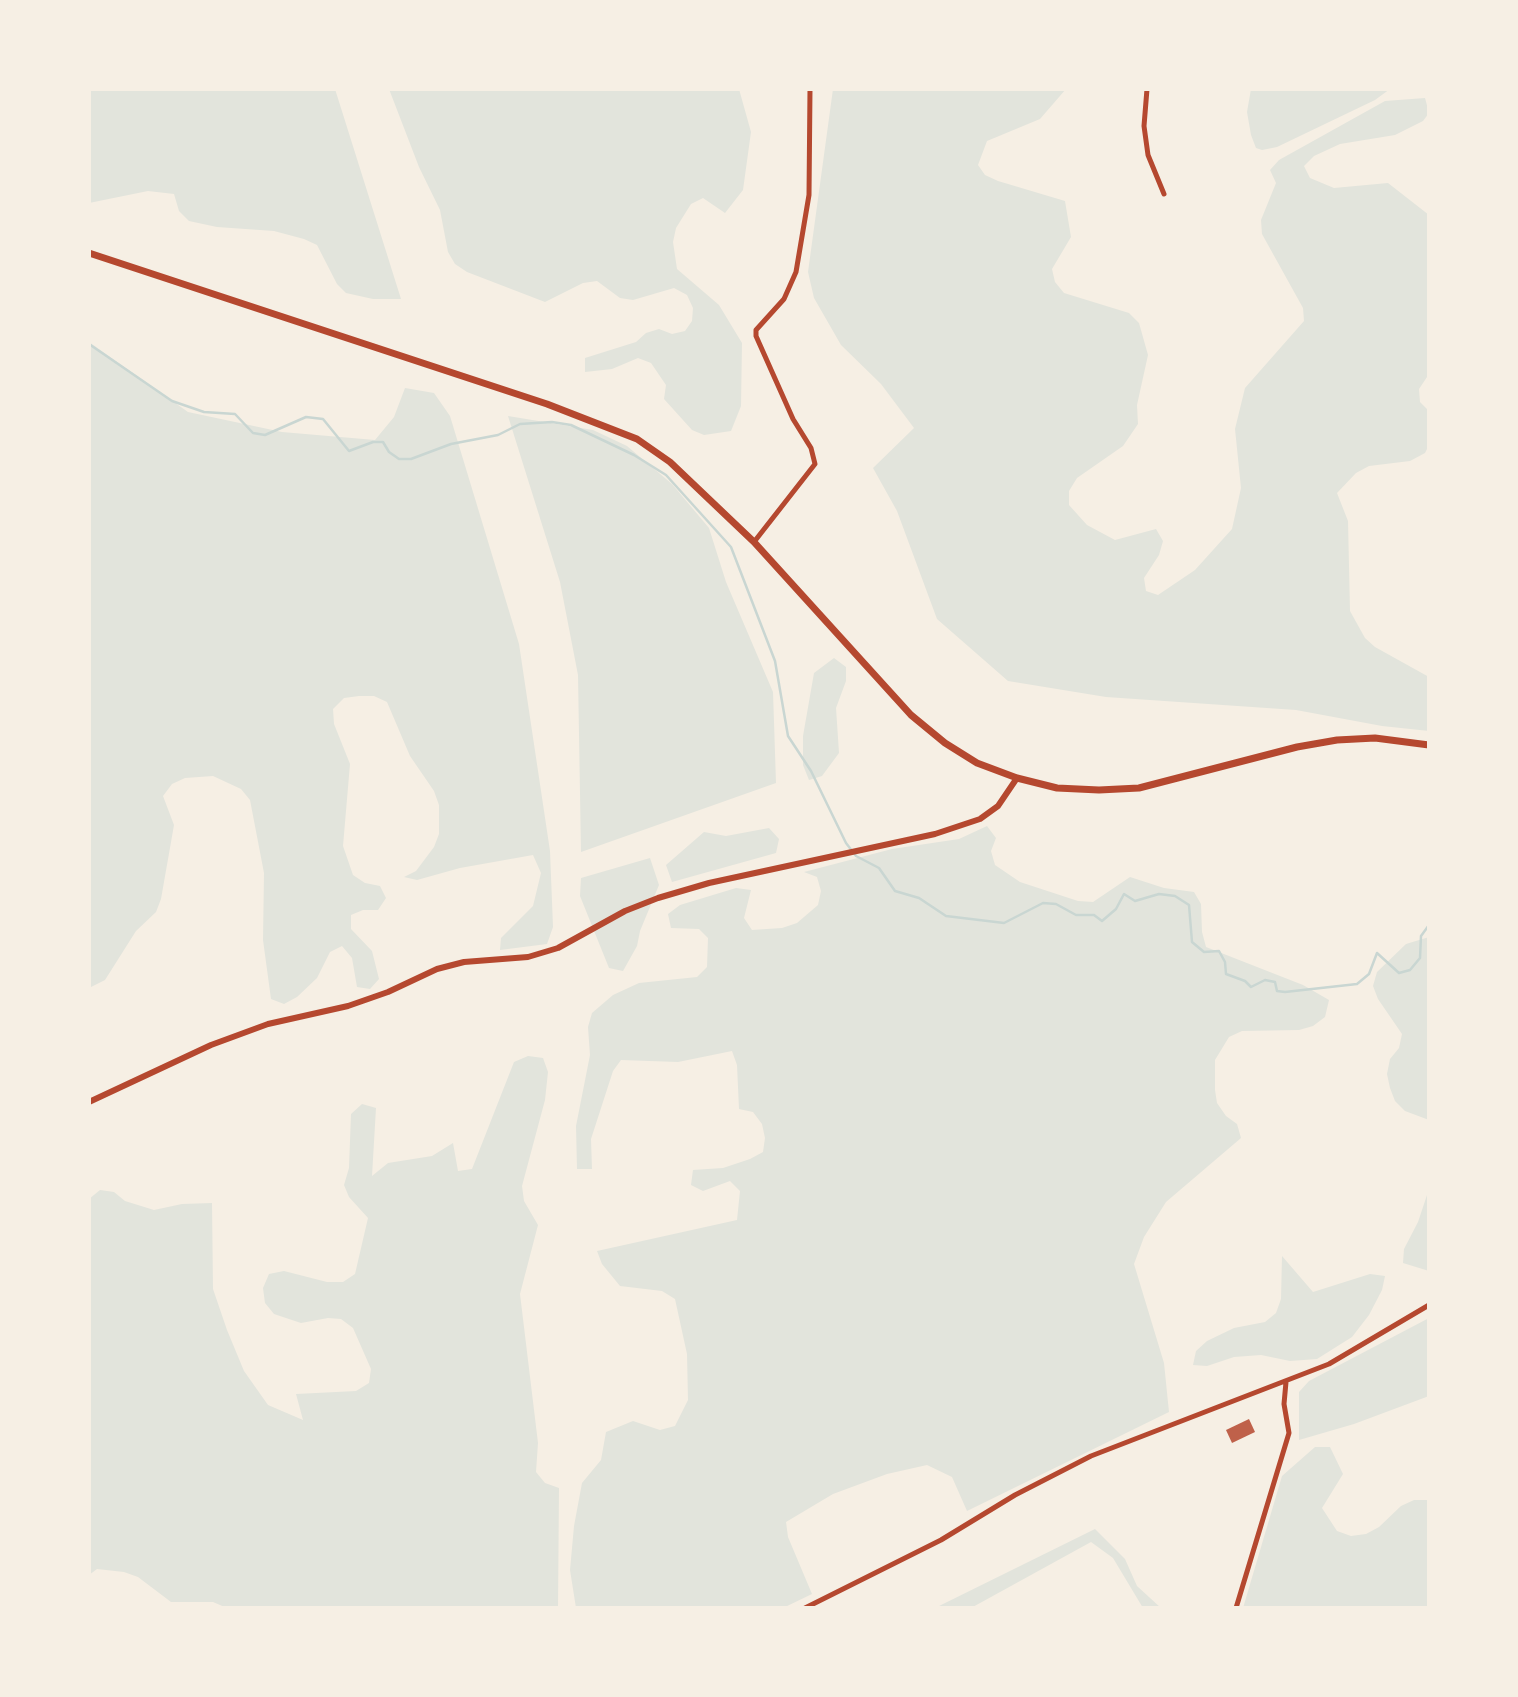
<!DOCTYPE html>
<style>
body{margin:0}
#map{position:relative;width:1518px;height:1697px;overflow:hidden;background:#f6efe4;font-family:"Varela Round",sans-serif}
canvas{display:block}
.frame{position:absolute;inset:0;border:91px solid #f6efe4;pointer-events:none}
</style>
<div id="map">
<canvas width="1518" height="1697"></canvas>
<div class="frame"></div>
</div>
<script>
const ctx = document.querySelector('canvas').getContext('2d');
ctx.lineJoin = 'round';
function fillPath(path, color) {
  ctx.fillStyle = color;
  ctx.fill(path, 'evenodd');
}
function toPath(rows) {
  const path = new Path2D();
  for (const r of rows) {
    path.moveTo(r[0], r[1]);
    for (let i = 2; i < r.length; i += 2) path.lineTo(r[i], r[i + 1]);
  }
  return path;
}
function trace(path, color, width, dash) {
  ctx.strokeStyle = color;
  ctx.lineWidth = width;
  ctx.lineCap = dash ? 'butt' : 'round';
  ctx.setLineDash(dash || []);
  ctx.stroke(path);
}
fillPath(toPath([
 [89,89,335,89,401,299,373,299,346,293,337,284,317,245,304,239,274,231,217,227,189,221,179,211,174,194,148,191,89,203],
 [389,89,739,89,751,132,743,190,725,213,703,198,691,204,676,228,673,242,677,269,719,305,742,343,741,406,731,431,704,435,692,430,664,399,666,385,651,363,638,358,612,369,585,372,585,358,636,342,646,333,659,329,672,334,685,331,692,321,693,308,687,295,674,288,633,300,620,298,597,281,583,283,545,302,467,272,455,264,448,252,440,210,419,167],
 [833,89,1066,89,1040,119,987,141,978,165,985,175,998,181,1065,201,1071,237,1052,269,1055,282,1064,293,1129,313,1139,323,1148,355,1137,405,1138,424,1123,446,1077,478,1069,491,1069,505,1087,525,1115,540,1156,529,1163,541,1159,555,1144,578,1146,591,1158,595,1195,570,1232,529,1241,488,1235,429,1245,388,1304,321,1303,308,1262,234,1261,220,1276,183,1270,170,1279,160,1385,101,1425,98,1429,113,1423,121,1395,135,1340,144,1314,156,1304,166,1310,178,1334,188,1388,183,1429,215,1429,374,1419,389,1420,402,1429,411,1429,445,1425,453,1410,461,1369,466,1356,473,1337,493,1348,521,1350,611,1365,638,1375,647,1429,677,1429,731,1382,726,1296,710,1106,697,1008,681,937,619,897,511,873,468,914,428,881,384,841,345,814,298,808,272],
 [1251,89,1390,89,1375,100,1277,147,1262,150,1256,148,1251,135,1247,112],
 [89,342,188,412,282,432,375,440,394,417,405,388,434,393,450,416,519,644,550,851,553,927,547,944,500,950,501,938,533,906,541,873,533,855,460,868,417,880,404,877,416,871,434,847,439,834,439,805,434,791,410,756,387,702,374,696,359,696,344,698,333,709,334,724,350,764,343,846,353,875,365,883,380,886,386,898,378,910,363,910,351,915,351,929,372,951,379,979,370,989,357,987,352,958,342,946,330,952,317,978,297,997,284,1004,271,999,263,940,264,873,250,800,241,789,213,776,185,778,172,784,163,796,174,825,161,899,156,912,136,931,105,980,91,987],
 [508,416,593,430,627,446,672,484,709,528,726,582,773,692,776,783,581,852,578,675,560,582],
 [834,658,846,667,846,681,836,708,839,753,822,776,809,780,803,765,803,736,814,673],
 [987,826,996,838,991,851,995,865,1020,882,1078,901,1093,902,1130,877,1164,888,1194,892,1201,904,1202,932,1206,947,1303,985,1329,1000,1325,1017,1313,1026,1299,1030,1242,1031,1229,1037,1215,1060,1215,1090,1217,1103,1226,1116,1237,1124,1241,1138,1166,1202,1144,1237,1134,1264,1164,1363,1169,1412,967,1511,952,1477,927,1465,887,1474,833,1494,786,1522,788,1537,812,1594,783,1608,576,1608,570,1570,574,1526,582,1483,601,1460,606,1432,633,1421,660,1430,675,1426,688,1400,687,1354,675,1299,662,1291,620,1286,602,1264,597,1251,737,1220,740,1191,730,1181,703,1191,691,1185,693,1170,723,1168,750,1159,763,1152,765,1138,762,1124,753,1112,739,1109,737,1065,732,1051,678,1062,621,1060,613,1071,591,1139,592,1169,577,1169,576,1126,590,1055,588,1027,592,1013,613,995,639,983,697,977,707,967,708,938,699,929,671,928,668,914,680,905,736,888,751,890,744,918,752,930,782,928,797,923,818,905,821,891,817,877,804,872,892,849,959,839],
 [769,828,779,839,776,853,672,882,666,865,704,832,726,836],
 [650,858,659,885,640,931,637,946,623,971,609,968,580,896,581,878],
 [1429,937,1429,1120,1405,1111,1395,1101,1390,1088,1387,1074,1390,1059,1399,1048,1402,1034,1378,999,1373,986,1377,972,1406,944],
 [528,1056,543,1058,548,1072,545,1100,522,1186,524,1201,538,1225,520,1294,538,1443,536,1472,545,1483,559,1488,558,1608,227,1608,213,1602,171,1602,138,1577,124,1572,97,1569,89,1575,89,1199,100,1190,114,1192,125,1201,154,1210,182,1204,212,1203,213,1289,227,1330,244,1371,268,1405,303,1420,296,1394,356,1391,369,1383,371,1369,353,1328,341,1319,328,1318,301,1323,274,1314,265,1303,263,1288,269,1274,284,1271,327,1282,343,1282,355,1274,368,1218,349,1197,344,1185,349,1168,351,1114,362,1104,376,1108,372,1176,388,1163,432,1156,453,1143,458,1171,472,1169,514,1062],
 [1429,1189,1429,1271,1403,1263,1404,1249,1418,1222],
 [1282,1256,1313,1292,1370,1274,1385,1276,1382,1290,1369,1315,1352,1337,1317,1359,1290,1361,1261,1355,1234,1357,1207,1366,1193,1365,1196,1351,1207,1341,1234,1328,1265,1322,1276,1313,1281,1299],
 [1429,1318,1429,1396,1354,1424,1299,1440,1299,1392,1309,1381],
 [1315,1447,1330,1447,1343,1474,1322,1508,1337,1531,1351,1536,1366,1534,1379,1527,1401,1506,1414,1500,1429,1500,1429,1608,1243,1608,1282,1476],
 [1095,1529,1125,1559,1137,1586,1161,1608,1143,1608,1113,1558,1091,1542,971,1608,935,1608]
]), '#e2e4dc');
trace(toPath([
 [89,344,172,401,204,412,235,414,253,433,265,435,306,417,323,419,349,451,373,442,383,442,389,452,399,459,411,459,451,444,498,435,520,424,552,422,571,425,634,455,666,475,731,547,775,661,788,736,811,771,846,843,856,856,879,868,895,891,919,898,946,916,1004,923,1043,903,1056,904,1076,915,1094,915,1102,921,1116,909,1124,894,1135,901,1159,894,1175,896,1189,905,1192,942,1204,952,1219,951,1225,962,1226,974,1245,981,1251,987,1265,980,1275,982,1277,991,1285,992,1357,984,1369,974,1377,953,1399,973,1410,970,1420,958,1421,936,1429,925]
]), '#c9d6d2', 2.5);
fillPath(toPath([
 [1249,1419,1255,1432,1232,1443,1226,1430]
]), '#bf614a');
trace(toPath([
 [1147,89,1144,126,1148,155,1164,194],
 [754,542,815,464,811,448,793,419,756,336,756,330,784,299,796,272,809,195,810,89],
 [805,1608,941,1540,1015,1495,1091,1456,1329,1364,1429,1305],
 [1236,1608,1289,1433,1284,1404,1286,1382]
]), '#b5482f', 5);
trace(toPath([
 [89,1102,211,1045,268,1024,348,1006,388,992,437,969,464,962,528,957,558,948,625,911,658,898,709,883,935,834,980,819,998,806,1017,778]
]), '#b5482f', 6);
trace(toPath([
 [89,253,547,404,637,439,670,462,754,542,911,715,945,743,977,763,1017,778,1057,788,1099,790,1139,788,1297,747,1337,740,1375,738,1429,745]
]), '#b5482f', 7);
</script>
